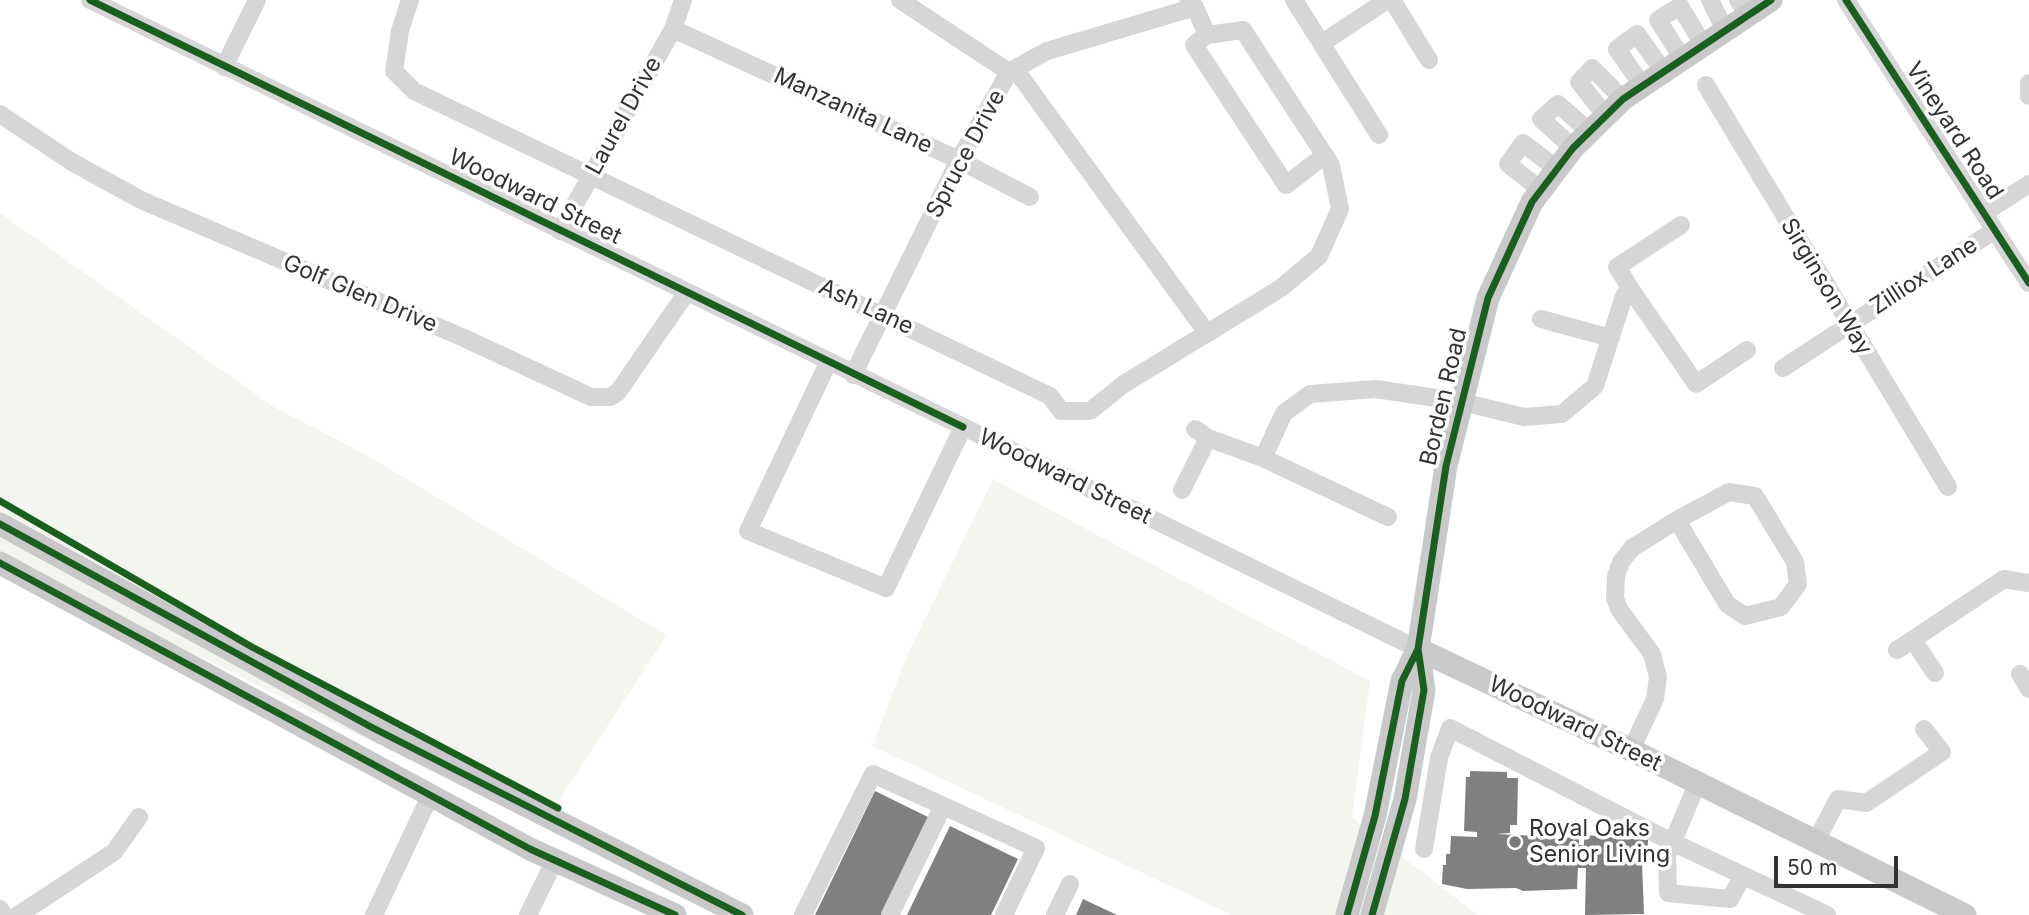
<!DOCTYPE html>
<style>
body{margin:0}
#map{position:relative;width:2029px;height:915px;overflow:hidden;background:#fff;font-family:Inter,sans-serif}
canvas{display:block}
.scale{position:absolute;left:1774px;top:856px;width:124px;height:32px;box-sizing:border-box;border:4px solid #323232;border-top:0;padding-left:9px;font-size:21px;line-height:24px;white-space:nowrap;color:#323232;-webkit-text-stroke:5px #fff;paint-order:stroke}
</style>
<div id="map">
<canvas width="2029" height="915"></canvas>
<div class="scale">50 m</div>
</div>
<script>
const ctx = document.querySelector('canvas').getContext('2d');
ctx.lineJoin = 'round';
function fillPath(path, color) {
  ctx.fillStyle = color;
  ctx.fill(path, 'evenodd');
}
function toPath(rows) {
  const path = new Path2D();
  for (const r of rows) {
    path.moveTo(r[0], r[1]);
    for (let i = 2; i < r.length; i += 2) path.lineTo(r[i], r[i + 1]);
  }
  return path;
}
function trace(path, color, width, dash) {
  ctx.strokeStyle = color;
  ctx.lineWidth = width;
  ctx.lineCap = dash ? 'butt' : 'round';
  ctx.setLineDash(dash || []);
  ctx.stroke(path);
}
function label(font, color, halo, rows, align = 'center') {
  ctx.font = font + ' Inter,sans-serif';
  ctx.lineWidth = 7;
  ctx.setLineDash([]);
  ctx.textBaseline = 'middle';
  ctx.strokeStyle = halo;
  ctx.fillStyle = color;
  for (const [text, x, y, turn = 0] of rows) {
    ctx.save();
    ctx.translate(x, y);
    ctx.rotate((+turn || 0) * Math.PI / 180);
    ctx.textAlign = isNaN(turn) ? turn : align;
    if (halo) ctx.strokeText(text, 0, 0);
    ctx.fillText(text, 0, 0);
    ctx.restore();
  }
}
fillPath(toPath([
 [0,213,274,407,365,454,667,635,542,826,0,558],
 [993,479,1370,681,1352,818,1478,915,1232,915,872,746,907,656]
]), '#f3f6ee');
fillPath(toPath([
 [1470,771,1507,772,1507,778,1518,778,1517,825,1510,825,1510,833,1496,834,1579,838,1579,845,1584,845,1584,835,1648,840,1647,863,1642,863,1644,914,1585,915,1586,868,1578,868,1577,889,1523,891,1516,888,1467,889,1442,884,1443,865,1446,865,1446,854,1450,854,1451,836,1477,837,1477,832,1464,831,1466,777,1470,777],
 [875,791,928,817,881,915,815,915],
 [950,826,1018,859,991,915,907,915],
 [1083,899,1117,915,1076,915]
]), '#808080');
trace(toPath([
 [90,0,1418,649],
 [410,0,400,31,394,71,414,91,1050,396,1061,411,1090,411,1124,384,1281,288,1319,256,1340,209,1331,165,1243,30,1207,35,1195,7,1188,0],
 [900,0,1009,72],
 [1294,0,1379,135],
 [1392,0,1429,60],
 [1710,0,1725,30],
 [1738,0,1748,14],
 [1846,0,2029,283],
 [673,29,959,160,1030,197],
 [1207,35,1194,45,1286,185,1325,155],
 [1322,43,1387,0],
 [1682,58,1658,20,1680,6,1703,45],
 [224,67,257,0],
 [1015,69,1207,333],
 [2029,83,2029,96],
 [1642,85,1617,49,1637,34,1663,71],
 [1706,85,1948,487],
 [0,114,72,162,141,200,464,338,591,397,610,397,618,392,687,292],
 [1605,115,1579,82,1592,68,1623,99],
 [1573,148,1541,119,1558,104,1589,131],
 [1541,190,1508,164,1523,143,1557,169],
 [1984,213,2029,184],
 [560,231,673,29,683,0],
 [1632,291,1696,384,1747,350],
 [1541,319,1611,338],
 [828,363,748,531,886,588,963,427],
 [1783,368,1995,230],
 [853,375,959,160,1009,72,1047,51,1195,7],
 [1195,429,1208,438,1263,458,1284,413,1310,394,1376,389,1462,402,1524,417,1562,414,1595,386,1624,296,1632,291,1617,267,1681,225],
 [1263,458,1388,517],
 [1182,490,1208,438],
 [1729,492,1755,496,1795,562,1798,584,1781,607,1745,616,1727,604,1677,520,1729,492],
 [1913,640,1935,673],
 [1897,650,2004,579,2029,583],
 [2020,674,2029,689],
 [1631,750,1655,699,1658,677,1652,654,1619,609,1615,598,1616,576,1621,562,1632,548,1677,520],
 [1697,784,1667,856,1668,893,1730,899,1743,876],
 [1815,843,1838,799,1866,803,1942,752,1924,729],
 [1424,849,1439,758,1450,728,1672,842,1827,915],
 [0,909,4,915],
 [18,915,114,852,139,817],
 [374,915,430,796],
 [528,915,555,860],
 [803,915,873,774,1036,848,1004,915],
 [890,915,943,806],
 [1055,915,1070,884]
]), '#d6d6d6', 18);
trace(toPath([
 [0,524,373,728,742,915],
 [0,563,530,849,675,915],
 [1418,649,1631,750,1965,915],
 [1347,915,1375,816,1402,681,1418,649,1446,466,1488,298,1532,202,1573,148,1623,99,1771,0],
 [1372,915,1405,799,1424,690,1418,649]
]), '#c9c9c9', 23);
trace(toPath([
 [90,0,963,427],
 [1846,0,2029,283],
 [0,501,252,647,558,808],
 [0,524,373,728,742,915],
 [0,563,530,849,675,915],
 [1347,915,1375,816,1402,681,1418,649,1446,466,1488,298,1532,202,1573,148,1623,99,1771,0],
 [1372,915,1405,799,1424,690,1418,649]
]), '#1b5e20', 7);
for (const [x, y, r, color] of [
 [1515,842,7,"#7a7a7a"]
]) {
  const dot = new Path2D();
  dot.arc(x, y, r, 0, 2 * Math.PI);
  ctx.fillStyle = color;
  ctx.fill(dot);
  trace(dot, '#fff', 2.5);
}
label('23px', '#323232', '#fff', [
 ["Manzanita Lane",853,111,25],
 ["Laurel Drive",624,116,-61],
 ["Vineyard Road",1954,131,57],
 ["Spruce Drive",966,154,-62],
 ["Woodward Street",535,197,26],
 ["Zilliox Lane",1924,276,-33],
 ["Sirginson Way",1826,287,59],
 ["Golf Glen Drive",360,294,23],
 ["Ash Lane",866,307,25],
 ["Borden Road",1444,397,-77],
 ["Woodward Street",1065,477,26],
 ["Woodward Street",1575,724,26]
]);
label('23px', '#323232', '#fff', [
 ["Royal Oaks",1529,829],
 ["Senior Living",1529,855]
], 'left');
</script>
